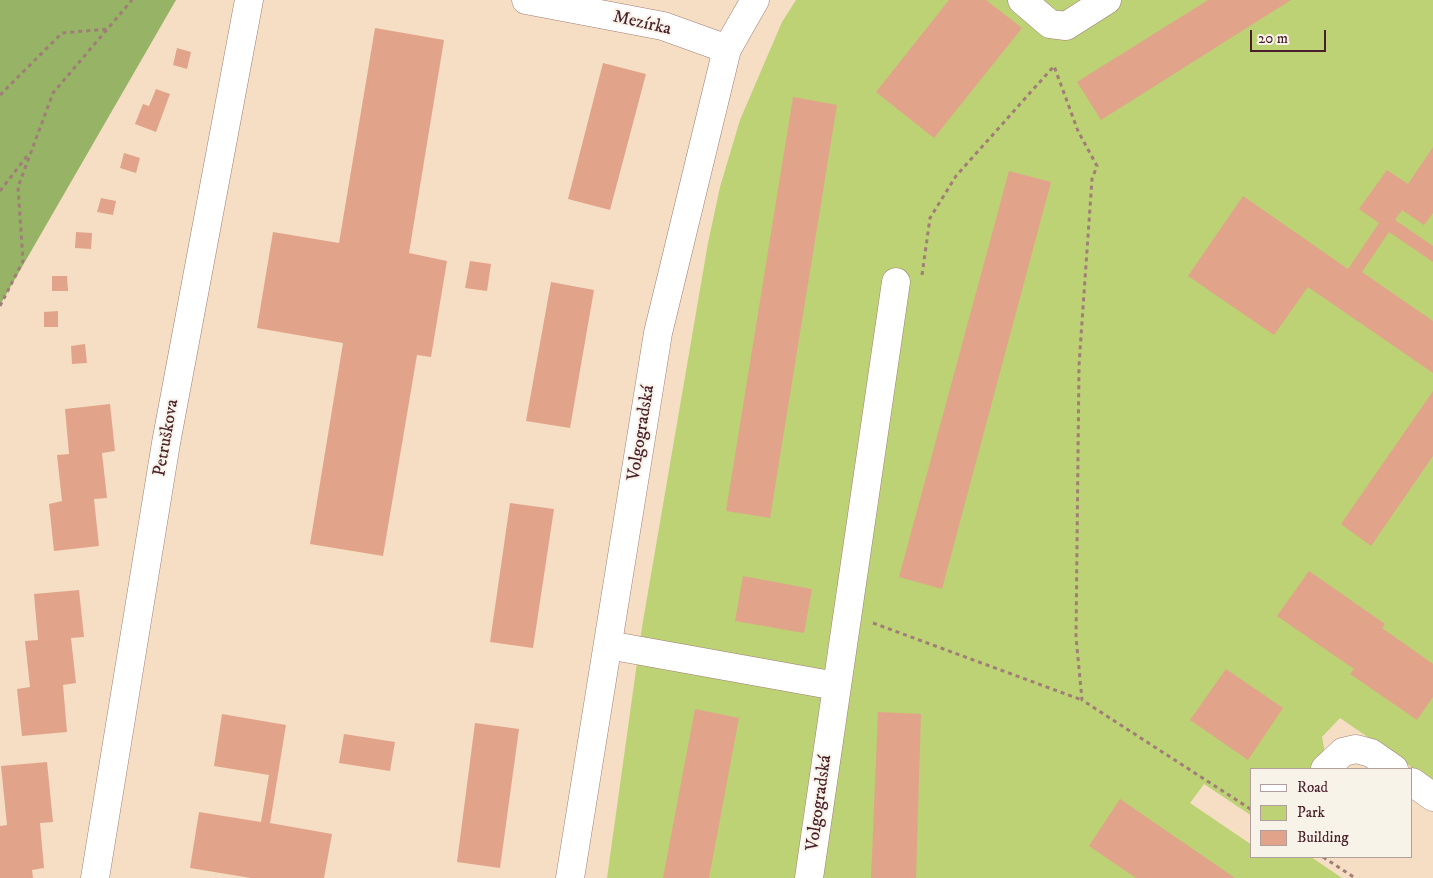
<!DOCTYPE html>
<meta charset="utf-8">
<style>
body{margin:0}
#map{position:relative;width:1433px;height:878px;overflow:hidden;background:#f5dec3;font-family:"IM FELL DW Pica",serif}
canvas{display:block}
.legend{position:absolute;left:1250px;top:768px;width:162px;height:90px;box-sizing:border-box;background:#f7f3e8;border:1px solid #b29e9c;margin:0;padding:6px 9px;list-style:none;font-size:15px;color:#4a1f2b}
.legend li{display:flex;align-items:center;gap:10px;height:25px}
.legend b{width:25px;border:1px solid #b29e9c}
.scale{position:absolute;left:1250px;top:30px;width:76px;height:22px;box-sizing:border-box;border:2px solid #4a1f2b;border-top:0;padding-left:6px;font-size:15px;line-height:18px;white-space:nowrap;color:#4a1f2b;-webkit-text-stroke:4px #f7f3e8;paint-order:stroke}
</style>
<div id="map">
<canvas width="1433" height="878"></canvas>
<ul class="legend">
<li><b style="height:6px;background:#fff"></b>Road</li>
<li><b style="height:14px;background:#bdd175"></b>Park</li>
<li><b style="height:14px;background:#e1a48b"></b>Building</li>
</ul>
<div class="scale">20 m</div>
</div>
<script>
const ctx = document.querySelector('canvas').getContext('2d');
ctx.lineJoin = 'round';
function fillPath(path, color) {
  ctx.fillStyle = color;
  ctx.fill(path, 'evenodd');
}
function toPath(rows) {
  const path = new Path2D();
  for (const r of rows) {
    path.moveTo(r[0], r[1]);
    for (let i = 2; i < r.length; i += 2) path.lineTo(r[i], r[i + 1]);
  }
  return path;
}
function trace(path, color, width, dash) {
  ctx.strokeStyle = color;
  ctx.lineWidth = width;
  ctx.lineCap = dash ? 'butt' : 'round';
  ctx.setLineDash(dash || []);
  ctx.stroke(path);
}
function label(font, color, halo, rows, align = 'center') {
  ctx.font = font + ' "IM FELL DW Pica",serif';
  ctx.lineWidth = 4;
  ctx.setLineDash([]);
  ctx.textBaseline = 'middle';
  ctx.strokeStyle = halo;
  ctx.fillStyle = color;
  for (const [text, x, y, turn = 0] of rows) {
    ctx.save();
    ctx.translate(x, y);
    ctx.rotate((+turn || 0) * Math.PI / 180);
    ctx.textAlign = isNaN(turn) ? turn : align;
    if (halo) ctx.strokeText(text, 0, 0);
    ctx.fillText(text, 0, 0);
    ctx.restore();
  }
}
fillPath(toPath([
 [796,0,1433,0,1433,782,1340,718,1322,737,1325,753,1314,769,1252,769,1252,816,1204,784,1190,803,1252,845,1252,857,1311,857,1342,878,607,878,642,627,708,243,720,187,740,120,782,22]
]), '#bdd175');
fillPath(toPath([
 [0,0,176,0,0,305]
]), '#96b366');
fillPath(toPath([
 [949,0,986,0,1022,28,934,138,876,92],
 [1208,0,1291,0,1101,120,1077,82],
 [375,28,444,40,409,253,447,261,431,357,417,355,383,556,310,544,343,343,257,328,273,232,339,243],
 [177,48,191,52,187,69,173,65],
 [603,63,646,74,610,210,568,199],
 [156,89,170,94,156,132,135,124,143,104,149,106],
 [793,97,837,105,770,518,726,511],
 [1433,147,1433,213,1424,225,1402,210,1395,220,1433,246,1433,262,1389,232,1362,272,1433,321,1433,373,1308,287,1274,335,1188,276,1243,196,1348,269,1379,223,1359,209,1387,170,1408,184],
 [124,153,140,158,136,173,120,168],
 [1009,171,1051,182,942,589,899,577],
 [101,198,116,201,113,215,97,212],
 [76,232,92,233,91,249,75,248],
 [470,261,491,264,487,291,465,288],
 [52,276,67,276,68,291,52,291],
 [551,282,594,290,570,428,526,421],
 [58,311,58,327,44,327,44,312],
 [85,344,87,363,72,364,71,346],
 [1433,391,1433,456,1371,546,1341,524],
 [110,404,115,451,102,453,107,498,94,499,99,546,54,551,49,504,62,501,57,455,69,454,65,409],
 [510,503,554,509,533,648,490,642],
 [1309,571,1385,624,1382,628,1433,664,1433,697,1417,720,1350,674,1354,669,1277,616],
 [743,576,812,589,804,633,735,621],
 [79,590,84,637,71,638,76,683,63,685,67,732,22,736,17,689,30,687,25,641,38,640,34,594],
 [1226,669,1283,708,1248,760,1190,720],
 [695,709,739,718,709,878,663,878],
 [878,712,921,714,916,878,871,878],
 [222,714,286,725,270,823,332,834,324,878,251,878,190,868,199,812,261,822,269,775,214,766],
 [475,723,519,729,500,868,457,862],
 [344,734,395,742,390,771,339,763],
 [47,762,53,822,40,823,44,868,32,870,33,878,0,878,0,826,7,825,1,766],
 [1120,799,1235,878,1136,878,1089,846]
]), '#e1a48b');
const minor = toPath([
 [526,0,663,26,727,49],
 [1022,0,1050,24,1066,26,1107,0],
 [608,645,836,686],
 [1325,769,1343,752,1356,749,1371,753,1394,769],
 [1412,782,1433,797],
 [95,878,166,443,249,0],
 [570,878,658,333,727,49,755,0],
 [809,878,896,282]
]);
trace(minor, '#a07e77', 29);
trace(toPath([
 [0,95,62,33,108,29],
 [0,191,27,156],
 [922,275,930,218,956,176,1054,66,1078,131,1097,166,1092,179,1079,365,1076,637,1082,700,1252,810],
 [0,306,23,261,18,187,53,93,132,0],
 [873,623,1082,700],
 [1323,857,1355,878]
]), '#a07e77', 3, [4, 4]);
trace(minor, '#fff', 28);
label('18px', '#4a1f2b', '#f7f3e8', [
 ["Mezírka",642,24,13],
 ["Volgogradská",642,433,-81],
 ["Petruškova",167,438,-80],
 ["Volgogradská",820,803,-82]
]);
</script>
